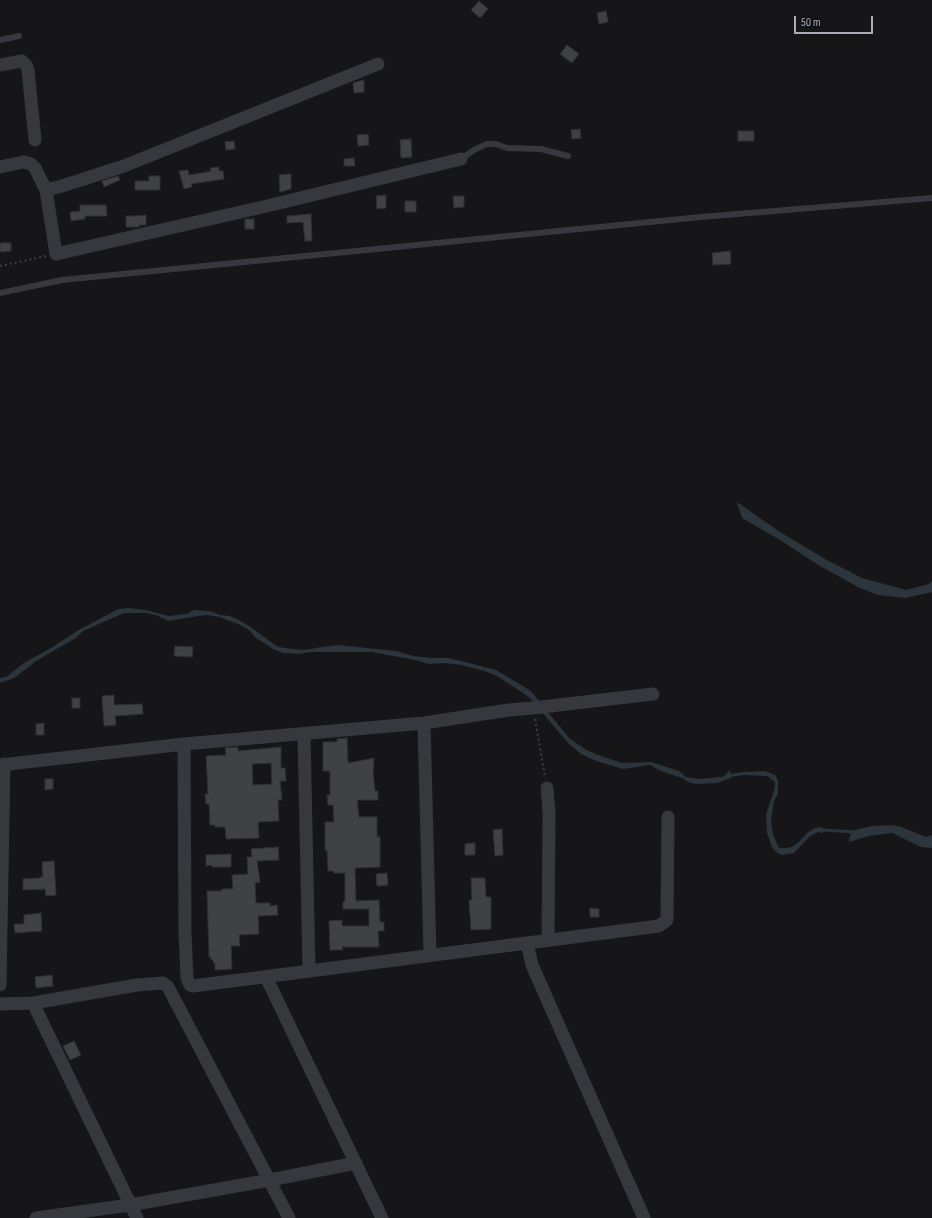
<!DOCTYPE html>
<style>
body{margin:0}
#map{position:relative;width:932px;height:1218px;overflow:hidden;background:#161618;font-family:"Sofia Sans Condensed",sans-serif}
canvas{display:block}
.scale{position:absolute;left:794px;top:16px;width:79px;height:18px;box-sizing:border-box;border:2px solid #a8adb8;border-top:0;padding-left:5px;font-size:12px;line-height:14px;white-space:nowrap;color:#a8adb8;-webkit-text-stroke:3px #111113;paint-order:stroke}
</style>
<div id="map">
<canvas width="932" height="1218"></canvas>
<div class="scale">50 m</div>
</div>
<script>
const ctx = document.querySelector('canvas').getContext('2d');
ctx.lineJoin = 'round';
function fillPath(path, color) {
  ctx.fillStyle = color;
  ctx.fill(path, 'evenodd');
}
function toPath(rows) {
  const path = new Path2D();
  for (const r of rows) {
    path.moveTo(r[0], r[1]);
    for (let i = 2; i < r.length; i += 2) path.lineTo(r[i], r[i + 1]);
  }
  return path;
}
function trace(path, color, width, dash) {
  ctx.strokeStyle = color;
  ctx.lineWidth = width;
  ctx.lineCap = dash ? 'butt' : 'round';
  ctx.setLineDash(dash || []);
  ctx.stroke(path);
}
fillPath(toPath([
 [737,502,780,532,827,560,862,578,906,590,929,584,932,581,932,592,905,598,878,595,858,587,820,566,780,540,742,518],
 [128,608,146,610,168,616,187,614,194,610,210,611,220,615,230,616,237,619,249,626,278,647,302,650,302,654,283,653,273,649,256,638,249,630,238,624,219,617,208,615,198,616,168,621,156,615,146,613,124,613,83,631,76,638,36,661,26,669,14,678,0,683,0,678,6,677,24,663,51,648,77,631,118,609],
 [338,645,396,651,413,656,432,658,449,658,496,670,531,691,569,738,585,749,598,755,622,763,651,762,679,771,686,777,699,779,723,777,730,770,731,778,717,783,696,784,688,782,682,778,661,771,650,765,623,769,596,761,581,754,569,744,529,697,497,676,485,671,461,665,444,663,429,664,415,660,372,652,314,652,315,648],
 [765,771,775,775,778,781,778,793,774,801,771,820,773,835,779,848,786,848,792,847,799,842,808,832,815,828,821,827,825,830,823,833,818,832,810,836,794,853,781,855,775,851,772,847,767,833,766,815,775,787,775,782,767,776,745,775,745,772],
 [893,825,901,827,926,837,932,835,932,848,921,847,892,833,869,836,849,842,851,831,872,826]
]), '#2c353c');
trace(toPath([
 [298,652,316,650],
 [727,776,747,773],
 [822,830,854,832]
]), '#2c353c', 3);
const building = toPath([
 [479,1,488,9,480,18,471,10,479,1],
 [606,11,608,22,599,24,597,13,606,11],
 [567,45,579,54,572,63,560,54,567,45],
 [364,80,364,92,354,93,353,83,364,80],
 [580,129,581,138,572,139,571,130,580,129],
 [738,131,754,131,754,141,738,141,738,131],
 [368,134,369,145,358,146,357,135,368,134],
 [411,139,412,157,401,158,400,140,411,139],
 [234,141,235,149,226,150,225,142,234,141],
 [354,158,355,166,344,166,344,159,354,158],
 [219,167,219,171,223,171,224,179,191,184,192,187,184,189,179,171,188,170,189,175,207,172,211,171,210,168,219,167],
 [291,174,291,189,280,192,279,175,291,174],
 [118,176,120,180,104,187,102,181,118,176],
 [149,176,160,176,160,190,135,190,135,181,149,181,149,176],
 [386,195,386,208,377,209,376,196,386,195],
 [453,196,464,196,464,207,454,208,453,196],
 [405,201,416,201,416,212,405,212,405,201],
 [80,205,106,205,107,216,85,216,85,219,71,221,70,212,80,211,80,205],
 [311,214,312,241,305,241,303,222,287,223,287,216,311,214],
 [146,215,146,225,139,225,139,227,126,227,126,216,135,216,135,217,135,216,146,215],
 [245,219,254,219,254,229,245,229,245,219],
 [0,243,11,243,11,251,0,252,0,243],
 [730,251,731,264,713,265,712,253,730,251],
 [175,646,193,647,192,657,174,656,175,646],
 [114,695,114,705,142,704,143,714,115,716,116,725,104,726,102,696,114,695],
 [72,698,80,698,80,708,72,708,72,698],
 [44,723,44,735,36,735,36,724,44,723],
 [347,738,348,763,374,758,373,771,375,791,378,791,378,800,357,800,359,817,377,817,377,837,380,837,380,867,355,868,356,901,379,900,380,922,384,922,384,931,378,931,379,947,342,947,343,950,330,950,329,921,342,920,342,926,369,926,369,909,343,909,343,902,345,901,345,873,334,873,333,871,328,871,327,850,325,850,325,822,334,822,333,805,328,805,327,795,330,795,330,773,329,771,323,771,323,742,337,742,337,739,347,738],
 [238,747,238,751,281,747,281,768,285,768,286,781,280,781,282,800,278,800,279,821,258,822,259,838,226,839,225,827,215,827,215,825,210,825,209,804,206,804,205,794,208,794,206,756,226,755,225,748,238,747],
 [271,763,272,784,253,785,252,764,271,763],
 [45,779,53,779,53,789,45,790,45,779],
 [502,829,503,855,495,856,493,830,502,829],
 [475,843,475,855,465,855,465,844,475,843],
 [278,847,279,860,257,861,260,882,255,883,256,903,270,903,270,906,277,905,278,915,258,916,259,934,239,935,240,946,231,946,232,969,215,970,215,964,209,956,207,891,222,891,222,889,233,889,232,875,248,874,247,857,252,857,251,849,278,847],
 [231,854,231,867,212,867,212,865,206,866,206,855,231,854],
 [54,861,56,895,46,896,45,889,23,890,23,879,40,878,40,877,43,877,42,862,54,861],
 [387,873,388,885,377,886,376,874,387,873],
 [471,878,485,878,486,897,491,897,491,929,471,930,469,900,472,900,471,878],
 [590,908,599,909,599,917,590,917,590,908],
 [41,913,42,931,15,933,14,924,24,924,24,915,41,913],
 [52,975,53,986,36,988,35,977,52,975],
 [74,1041,81,1055,70,1060,63,1046,74,1041]
]);
fillPath(building, '#404145');
trace(building, '#303034', 1);
trace(toPath([
 [0,266,46,256],
 [535,719,545,777]
]), '#3d3f44', 2, [2, 3]);
trace(toPath([
 [0,40,19,36],
 [461,159,474,150,487,144,496,144,507,148,541,149,568,156],
 [0,293,62,280,701,217,932,198]
]), '#37383d', 6);
trace(toPath([
 [0,65,22,61,26,65,28,70,35,140],
 [0,167,24,162,31,164,35,168,46,190,56,254,267,206,461,159],
 [46,190,62,186,124,166,378,64],
 [424,723,430,955],
 [304,734,309,970],
 [184,744,185,933,187,978,190,985,193,986,659,926,667,920,668,817],
 [0,765,184,744,424,723,509,710,533,708,653,694],
 [547,788,549,812,548,940],
 [527,943,532,965,644,1218],
 [266,977,382,1218],
 [0,985,4,764],
 [33,1003,137,1218],
 [0,1004,33,1003,137,985,163,983,168,987,289,1218],
 [36,1218,130,1205,270,1180,356,1163]
]), '#37383d', 13);
</script>
